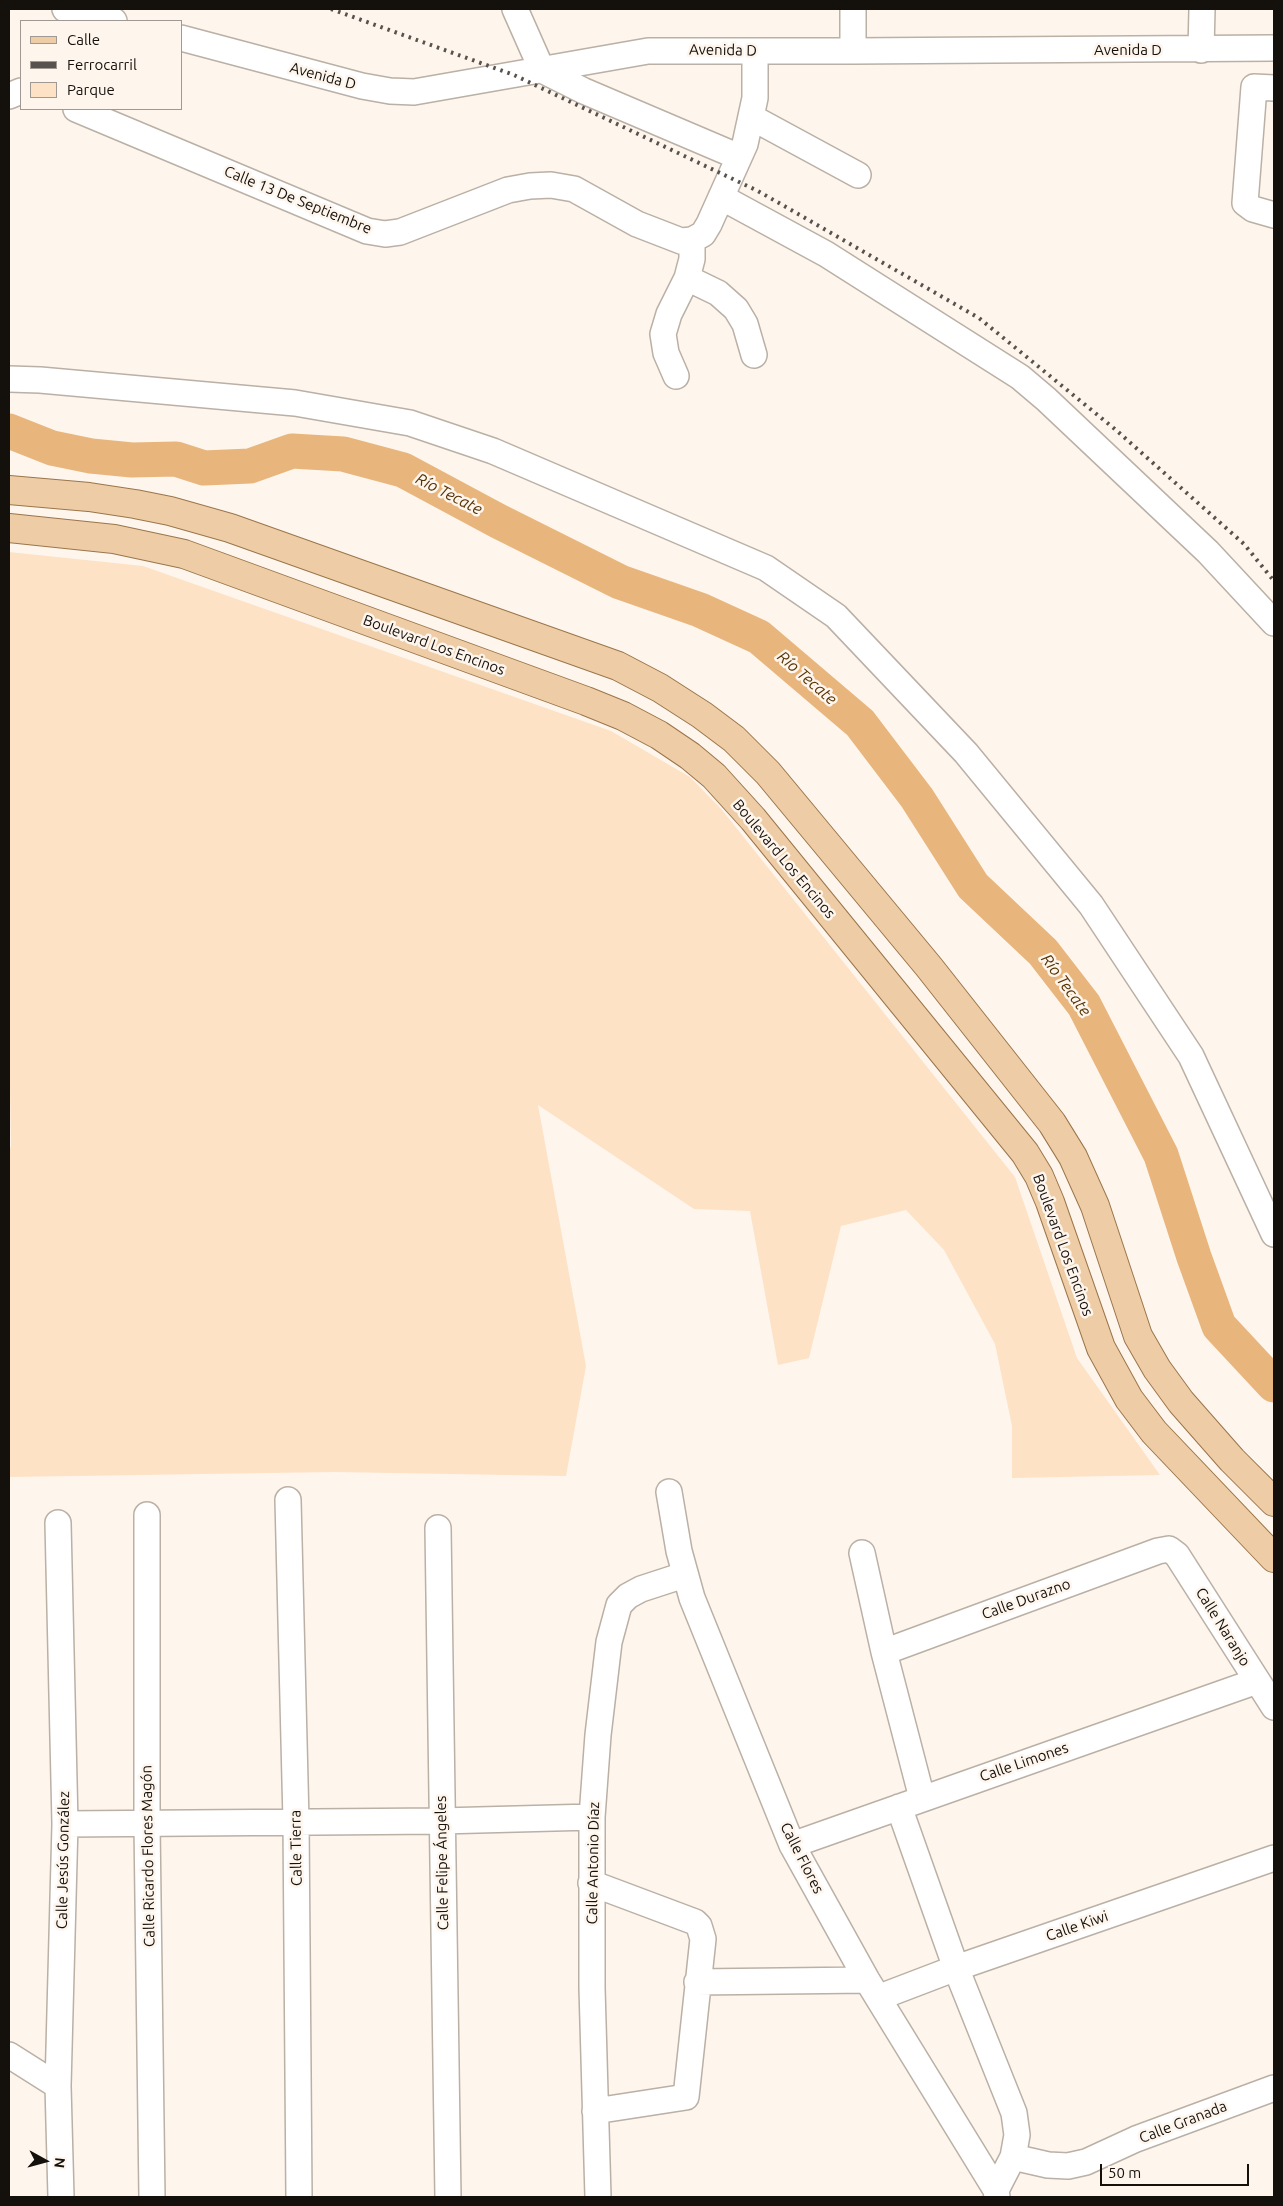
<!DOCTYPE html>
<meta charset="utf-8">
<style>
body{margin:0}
#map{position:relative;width:1283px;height:2206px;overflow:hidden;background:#fef5ed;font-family:Ubuntu,sans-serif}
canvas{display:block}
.frame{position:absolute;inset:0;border:10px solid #14100c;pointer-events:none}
.legend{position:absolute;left:20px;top:20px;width:162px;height:90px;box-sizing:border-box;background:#fef5ed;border:1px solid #a09993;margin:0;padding:6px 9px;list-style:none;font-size:15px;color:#14100c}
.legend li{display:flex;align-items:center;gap:10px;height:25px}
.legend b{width:25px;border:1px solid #a09993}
.north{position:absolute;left:20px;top:2136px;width:50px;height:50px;-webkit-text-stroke:4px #fef5ed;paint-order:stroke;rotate:97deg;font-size:14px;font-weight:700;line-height:20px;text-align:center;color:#14100c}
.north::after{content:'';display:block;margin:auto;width:18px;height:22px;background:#14100c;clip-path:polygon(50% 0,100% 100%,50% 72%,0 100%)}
.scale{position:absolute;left:1100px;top:2164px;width:149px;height:22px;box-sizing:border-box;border:2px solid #14100c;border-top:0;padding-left:6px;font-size:15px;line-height:18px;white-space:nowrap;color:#14100c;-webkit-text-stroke:4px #fef5ed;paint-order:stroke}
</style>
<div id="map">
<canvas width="1283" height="2206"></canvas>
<div class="frame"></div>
<ul class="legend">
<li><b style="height:6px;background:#eecda6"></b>Calle</li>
<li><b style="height:6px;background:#57524d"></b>Ferrocarril</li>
<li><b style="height:14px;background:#fde2c6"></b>Parque</li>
</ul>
<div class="north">N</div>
<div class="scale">50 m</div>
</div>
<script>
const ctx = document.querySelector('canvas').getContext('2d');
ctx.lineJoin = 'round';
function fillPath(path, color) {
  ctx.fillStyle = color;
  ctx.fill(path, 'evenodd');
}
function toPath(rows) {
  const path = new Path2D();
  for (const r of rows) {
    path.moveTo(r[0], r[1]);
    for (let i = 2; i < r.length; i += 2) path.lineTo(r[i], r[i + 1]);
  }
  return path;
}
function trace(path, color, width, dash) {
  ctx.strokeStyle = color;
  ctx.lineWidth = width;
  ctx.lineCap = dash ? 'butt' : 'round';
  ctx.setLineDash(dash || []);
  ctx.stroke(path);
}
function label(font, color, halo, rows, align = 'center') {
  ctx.font = font + ' Ubuntu,sans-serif';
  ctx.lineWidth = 5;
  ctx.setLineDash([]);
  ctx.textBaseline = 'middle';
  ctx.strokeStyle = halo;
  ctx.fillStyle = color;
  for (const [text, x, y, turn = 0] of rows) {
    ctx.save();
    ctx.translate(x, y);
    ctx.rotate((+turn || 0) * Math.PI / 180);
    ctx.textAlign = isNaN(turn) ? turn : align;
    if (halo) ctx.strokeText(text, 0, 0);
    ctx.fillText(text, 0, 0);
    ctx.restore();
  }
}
fillPath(toPath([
 [9,552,143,566,611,731,690,777,722,810,1015,1177,1077,1358,1160,1475,1012,1478,1012,1426,995,1344,944,1250,906,1210,841,1226,809,1358,778,1365,750,1211,694,1209,538,1105,586,1366,566,1476,334,1472,9,1477,9,1151,11,1146,9,1037]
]), '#fde2c6');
trace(toPath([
 [9,431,52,448,91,456,132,460,176,459,204,468,250,466,292,451,343,454,403,470,498,521,620,582,700,610,759,637,860,723,917,798,973,886,1043,952,1084,1005,1161,1155,1194,1257,1219,1326,1274,1385]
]), '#e8b57c', 35);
const minor = toPath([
 [65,9,114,21],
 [515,9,542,70,584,91,739,157],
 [181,38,362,86,390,91,414,92,648,51,853,51,1274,48],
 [1201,50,1202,9],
 [853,51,853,9],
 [1274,88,1254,87,1245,203,1253,209,1274,215],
 [9,96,21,91],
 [76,109,367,231,385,234,400,232,508,190,530,186,551,185,574,189,637,224,681,241,692,240,703,234,709,224,745,144,755,98,755,51],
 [751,117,858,175],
 [721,197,826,254,1020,377,1046,399,1208,552,1274,623],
 [692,240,692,259,687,278,718,293,736,309,745,324,754,355],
 [676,376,666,353,663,334,669,314,687,278],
 [9,379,40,380,295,403,410,423,493,451,766,568,836,616,966,753,1091,905,1191,1056,1274,1234],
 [669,1492,679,1551,692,1598,792,1845,867,1980,996,2190,997,2197],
 [288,1500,296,1821,299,2197],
 [147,1515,147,1825,152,2197],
 [58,1523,65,1824,58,2086,61,2197],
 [438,1528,448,2197],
 [862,1553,884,1652,922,1798],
 [884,1652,1158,1551,1169,1549,1177,1555,1274,1707],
 [899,1807,956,1968,1014,2113,1017,2135,1013,2157,996,2190],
 [65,1824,441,1821,592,1817],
 [792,1845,1257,1681],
 [591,1883,695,1922,699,1926,703,1939,686,2097,595,2111],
 [697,1982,867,1980],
 [880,1997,956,1968,1274,1858],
 [9,2055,58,2086],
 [1013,2157,1048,2165,1068,2166,1086,2162,1136,2139,1274,2088],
 [598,2197,592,1988,592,1817,598,1735,609,1642,619,1605,628,1596,641,1589,684,1575]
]);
const major = toPath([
 [9,490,89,497,135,504,170,511,230,528,618,666,660,688,702,715,734,739,768,773,929,967,1052,1123,1073,1157,1095,1206,1138,1336,1157,1369,1181,1402,1232,1460,1274,1502],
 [9,528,114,539,184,554,586,701,623,716,659,735,690,756,714,776,753,819,1025,1153,1039,1176,1050,1202,1101,1348,1129,1399,1154,1432,1274,1558]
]);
trace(minor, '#bab0a5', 28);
trace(major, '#9b754a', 30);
trace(minor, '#fff', 25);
trace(major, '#eecda6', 28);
trace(toPath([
 [331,9,514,75,758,191,979,318,1116,430,1244,544,1274,581]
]), '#57524d', 4, [2.5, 5]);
label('15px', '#14100c', '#fef5ed', [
 ["Avenida D",723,50,1],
 ["Avenida D",1128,50],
 ["Avenida D",323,76,15],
 ["Calle 13 De Septiembre",298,200,22],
 ["Boulevard Los Encinos",434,645,20],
 ["Boulevard Los Encinos",784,859,50],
 ["Boulevard Los Encinos",1063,1245,70],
 ["Calle Durazno",1026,1599,-20],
 ["Calle Naranjo",1223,1627,58],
 ["Calle Limones",1024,1762,-19],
 ["Calle Tierra",296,1848,-91],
 ["Calle Ricardo Flores Magón",148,1856,-91],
 ["Calle Flores",802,1858,63],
 ["Calle Jesús González",63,1860,-89],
 ["Calle Felipe Ángeles",442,1863,-91],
 ["Calle Antonio Díaz",593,1863,-89],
 ["Calle Kiwi",1077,1926,-19],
 ["Calle Granada",1183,2122,-21]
]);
label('italic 16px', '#553405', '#fef5ed', [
 ["Río Tecate",449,494,27],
 ["Río Tecate",807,678,41],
 ["Río Tecate",1066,985,54]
]);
</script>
